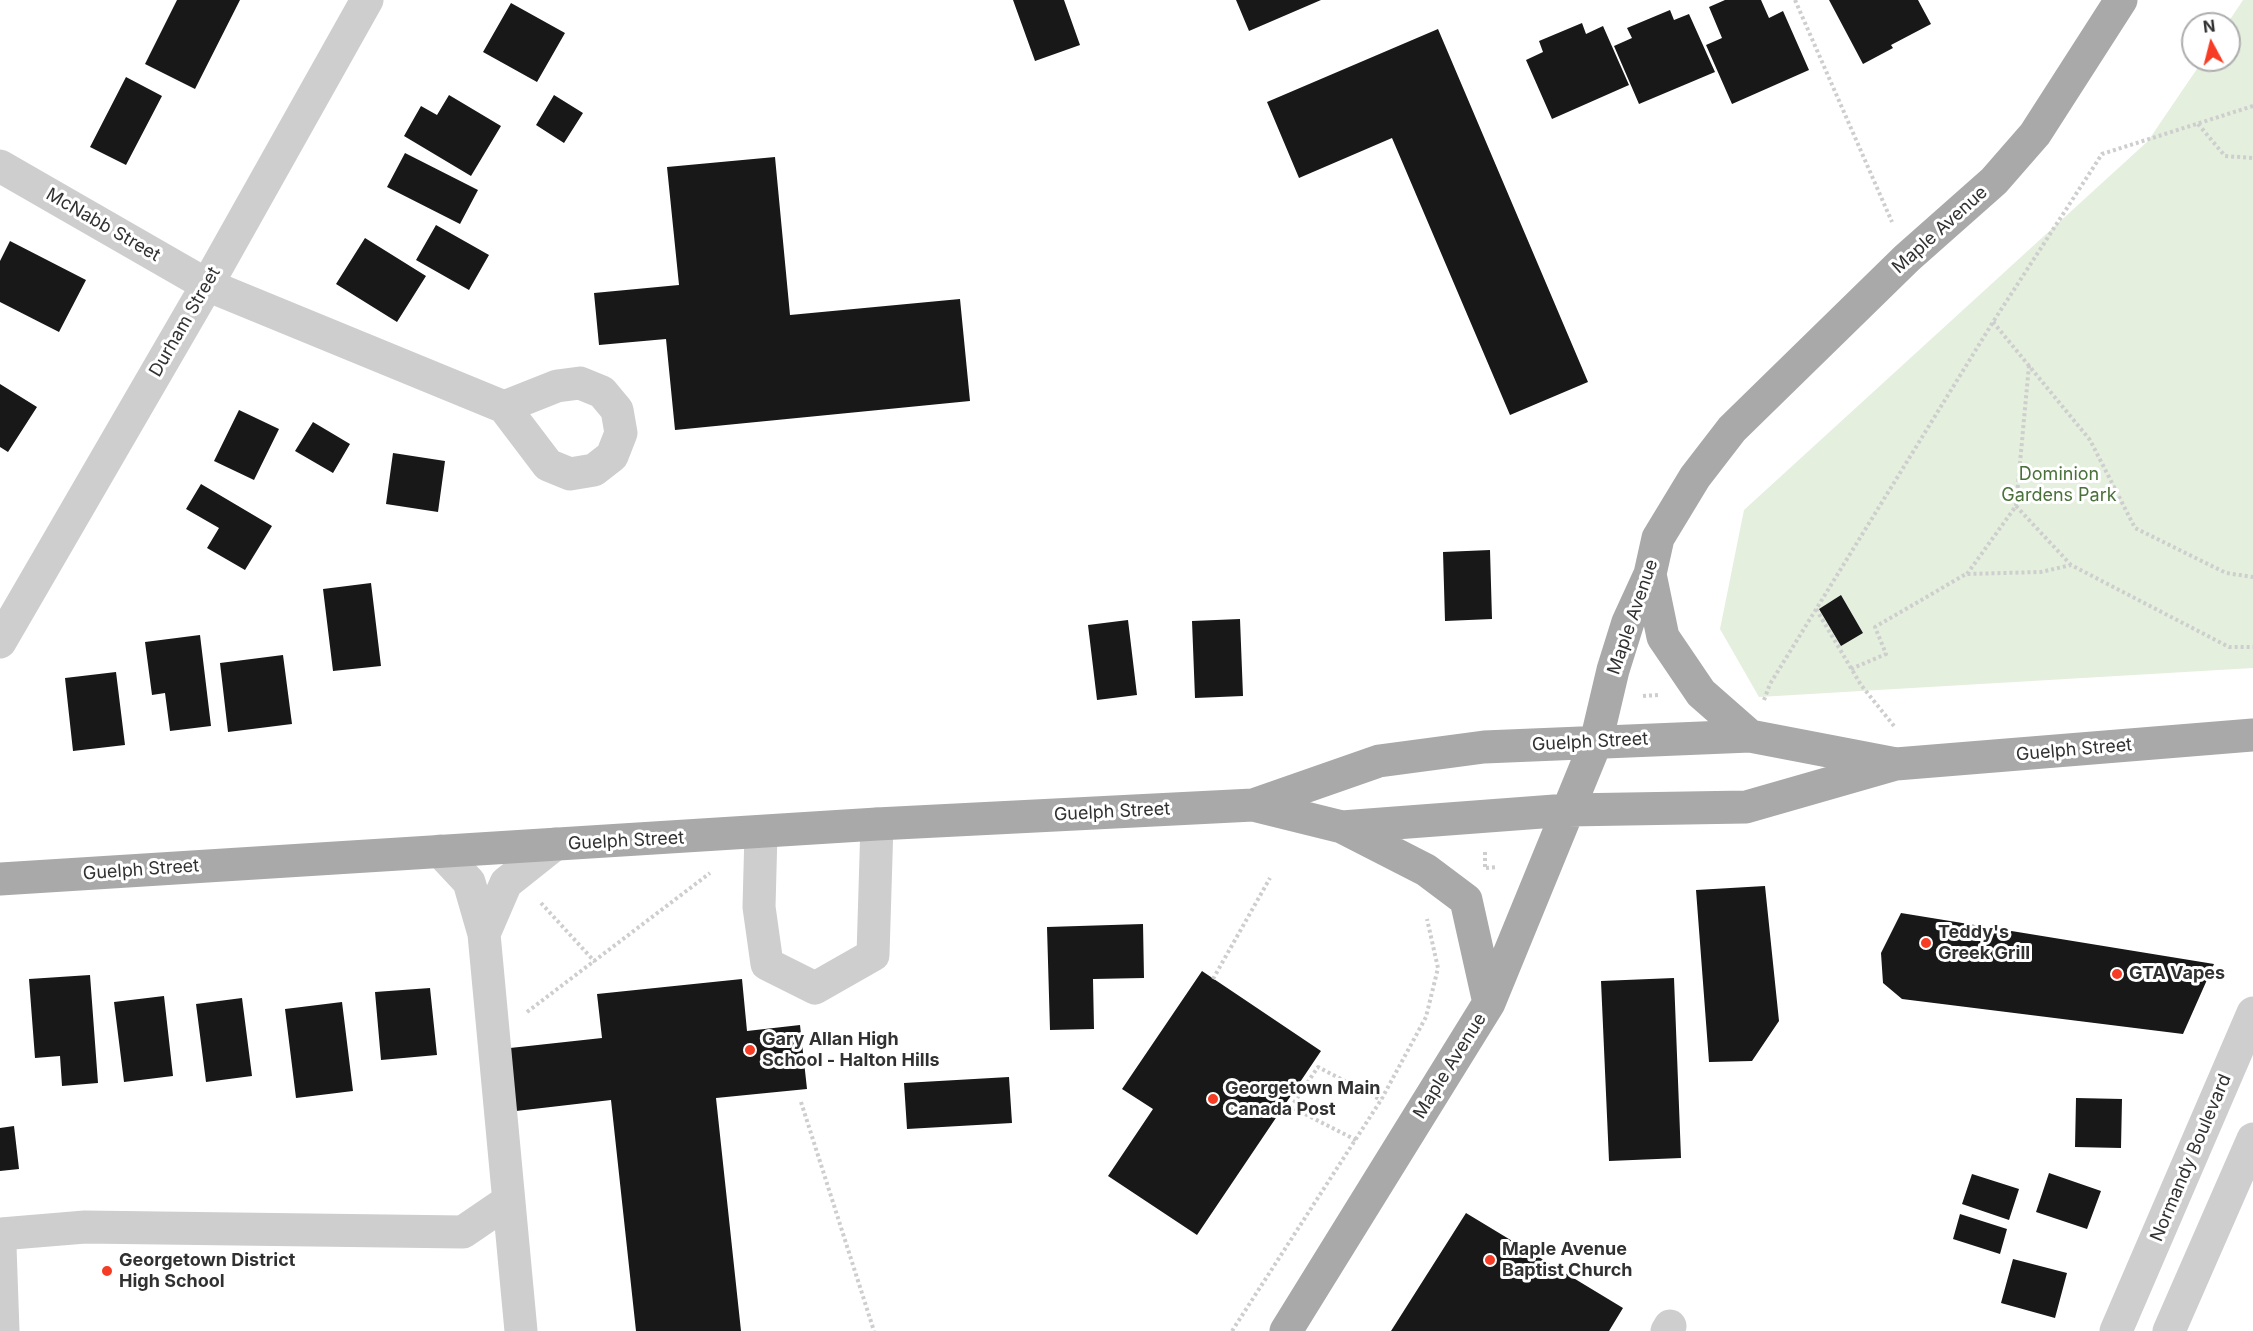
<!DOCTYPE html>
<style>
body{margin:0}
#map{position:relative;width:2253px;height:1331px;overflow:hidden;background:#fff;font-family:Inter,sans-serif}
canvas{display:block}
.north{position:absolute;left:2181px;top:12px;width:60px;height:60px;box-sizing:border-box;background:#fff;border:2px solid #adadad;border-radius:50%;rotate:353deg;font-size:16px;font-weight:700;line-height:24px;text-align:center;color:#313131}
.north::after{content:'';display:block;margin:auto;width:21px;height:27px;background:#f63c24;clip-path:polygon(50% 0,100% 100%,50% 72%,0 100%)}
</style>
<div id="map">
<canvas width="2253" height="1331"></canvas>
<div class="north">N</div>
</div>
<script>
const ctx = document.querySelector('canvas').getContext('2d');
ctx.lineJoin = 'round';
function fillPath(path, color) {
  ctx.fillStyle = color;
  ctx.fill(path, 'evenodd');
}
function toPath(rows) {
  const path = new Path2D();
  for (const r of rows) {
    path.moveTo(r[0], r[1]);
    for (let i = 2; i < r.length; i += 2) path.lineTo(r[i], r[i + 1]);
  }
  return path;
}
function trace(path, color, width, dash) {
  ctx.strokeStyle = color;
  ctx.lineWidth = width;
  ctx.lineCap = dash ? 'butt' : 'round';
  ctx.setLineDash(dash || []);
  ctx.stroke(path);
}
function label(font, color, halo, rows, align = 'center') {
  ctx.font = font + ' Inter,sans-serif';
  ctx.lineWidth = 6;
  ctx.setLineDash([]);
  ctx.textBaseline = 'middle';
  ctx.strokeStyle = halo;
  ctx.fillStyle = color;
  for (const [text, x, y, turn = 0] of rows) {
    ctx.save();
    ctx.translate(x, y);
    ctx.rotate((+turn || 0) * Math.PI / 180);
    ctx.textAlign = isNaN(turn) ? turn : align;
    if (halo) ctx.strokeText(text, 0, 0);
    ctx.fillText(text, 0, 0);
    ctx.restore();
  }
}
fillPath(toPath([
 [2243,0,2253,0,2253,668,1759,697,1720,629,1744,510,2148,141,2203,60,2229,60,2227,24]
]), '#e4efde');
fillPath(toPath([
 [177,0,240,0,195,89,145,64],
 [1013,0,1064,0,1080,45,1035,61],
 [1236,0,1321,0,1249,31],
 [1725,0,1761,0,1769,18,1783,11,1809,70,1732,104,1706,45,1722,38,1709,7],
 [1829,0,1918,0,1931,24,1891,45,1893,48,1863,64],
 [511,3,565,33,537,82,483,52],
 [1670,10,1674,20,1689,14,1715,72,1639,104,1614,46,1632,38,1627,28],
 [1582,23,1586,34,1603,26,1629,85,1552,119,1526,60,1543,52,1539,41],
 [1438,29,1588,382,1510,415,1392,138,1299,178,1267,102],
 [126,77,162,96,126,165,90,147],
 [449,95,501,126,471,176,404,136,421,106,437,115],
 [554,95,583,113,564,143,536,125],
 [405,153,478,190,460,224,387,187],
 [775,157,790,315,960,299,970,401,675,430,666,339,599,345,594,293,679,285,667,167],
 [436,225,489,255,469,290,416,260],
 [365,238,426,276,397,322,336,284],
 [10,241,86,280,59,332,0,302,0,261],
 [0,384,37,407,8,452,0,447],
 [239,410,279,429,254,480,214,461],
 [313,422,350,444,333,473,295,451],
 [393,453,445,461,438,512,386,504],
 [201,484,272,526,245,570,207,548,219,528,186,509],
 [1490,550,1492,619,1445,621,1443,552],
 [371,583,381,666,333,671,323,589],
 [1841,595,1863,633,1841,646,1819,609],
 [1240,619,1243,696,1195,698,1192,621],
 [1128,620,1137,695,1097,700,1088,625],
 [200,635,211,726,170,731,165,693,152,695,145,642],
 [283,655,292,724,228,732,220,663],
 [116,672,125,745,73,751,65,678],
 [1765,886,1779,1021,1752,1061,1709,1062,1696,890],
 [1901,913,2214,964,2183,1034,1902,999,1883,983,1881,953],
 [1143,924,1144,978,1093,979,1094,1029,1050,1030,1047,927],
 [1202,971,1321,1051,1197,1235,1108,1176,1153,1109,1122,1089],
 [90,975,98,1083,62,1086,60,1056,35,1058,29,979],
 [1674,978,1681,1158,1609,1161,1601,981],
 [742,979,747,1031,800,1025,807,1089,716,1098,741,1331,636,1331,611,1100,516,1111,510,1048,602,1038,597,994],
 [430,988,437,1055,381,1060,375,992],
 [164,996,173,1076,124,1082,114,1002],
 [242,998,252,1076,206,1082,196,1004],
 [342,1002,353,1091,296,1098,285,1009],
 [1009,1077,1012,1123,907,1129,904,1083],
 [2076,1098,2122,1099,2121,1148,2075,1147],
 [14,1126,19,1169,0,1171,0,1128],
 [2049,1173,2101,1191,2087,1229,2036,1212],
 [1972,1174,2019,1189,2009,1220,1962,1204],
 [1466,1213,1623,1308,1609,1331,1391,1331],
 [1960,1214,2007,1229,2000,1254,1953,1239],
 [2013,1259,2067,1273,2055,1318,2001,1303]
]), '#181818');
trace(toPath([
 [1795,0,1892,222],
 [2198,124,2225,156,2253,158],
 [1993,322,2090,440,2135,528,2226,573,2253,577],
 [2016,506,2071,565],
 [1967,574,2016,506,2029,365],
 [1816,609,1861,685,1894,726],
 [1851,669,1886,654,1875,627,1966,574,2041,572,2071,565,2229,647,2253,647],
 [1643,696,1658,695],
 [1764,700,1770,684,1993,322,2102,154,2253,106],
 [1485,852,1485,868],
 [1486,868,1498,867],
 [541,903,595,962],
 [1213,979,1270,878],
 [527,1012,710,873],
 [801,1102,874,1331],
 [1356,1140,1291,1107,1318,1067,1381,1100],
 [1232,1331,1381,1100,1426,1017,1438,968,1427,919]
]), '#cecece', 4, [3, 3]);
trace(toPath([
 [0,166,207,285,504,407,548,465,570,474,594,470,612,456,621,433,617,410,602,392,580,383,557,386,504,407],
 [0,642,207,285,367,0],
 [761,833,759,907,767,964,815,988,873,955,877,824],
 [440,851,469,882,484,934,521,1331],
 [484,934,506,883,555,844],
 [0,1234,85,1227,463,1232,507,1202],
 [0,1246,3,1331],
 [1667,1331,1670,1326],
 [2116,1331,2253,1013],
 [2169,1331,2253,1139]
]), '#cecece', 33);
trace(toPath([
 [1650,574,1663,637,1701,693,1750,736],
 [1253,805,1342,827,1568,810,1746,807,1896,764,2253,735],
 [1342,827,1426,870,1466,900,1489,1003],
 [0,879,877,824,1253,805,1379,761,1484,747,1750,736,1896,764],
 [1286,1331,1489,1003,1596,742,1613,670,1628,622,1650,574,1658,538,1695,477,1732,429,1907,258,1994,181,2035,134,2121,0]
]), '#a9a9a9', 33);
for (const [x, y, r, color] of [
 [1926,943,6,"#f63c24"],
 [2117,974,6,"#f63c24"],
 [750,1050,6,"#f63c24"],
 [1213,1099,6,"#f63c24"],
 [1490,1260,6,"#f63c24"],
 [107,1271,6,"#f63c24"]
]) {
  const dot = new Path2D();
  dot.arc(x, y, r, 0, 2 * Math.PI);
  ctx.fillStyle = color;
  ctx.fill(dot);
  trace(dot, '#fff', 2);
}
label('18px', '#313131', '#fff', [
 ["McNabb Street",103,225,30],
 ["Maple Avenue",1940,230,-42],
 ["Durham Street",185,322,-60],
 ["Maple Avenue",1633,617,-71],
 ["Guelph Street",1590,742,-3],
 ["Guelph Street",2074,750,-5],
 ["Guelph Street",1112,812,-3],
 ["Guelph Street",626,841,-3],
 ["Guelph Street",141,870,-4],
 ["Maple Avenue",1450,1066,-58],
 ["Normandy Boulevard",2191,1158,-67]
]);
label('18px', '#497139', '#fff', [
 ["Dominion",2059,475],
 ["Gardens Park",2059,496]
]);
label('bold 18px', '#313131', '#fff', [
 ["Teddy's",1938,933],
 ["Greek Grill",1938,954],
 ["GTA Vapes",2129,974],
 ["Gary Allan High",762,1040],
 ["School - Halton Hills",762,1061],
 ["Georgetown Main",1225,1089],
 ["Canada Post",1225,1110],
 ["Maple Avenue",1502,1250],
 ["Baptist Church",1502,1271],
 ["Georgetown District",119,1261],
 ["High School",119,1282]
], 'left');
</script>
